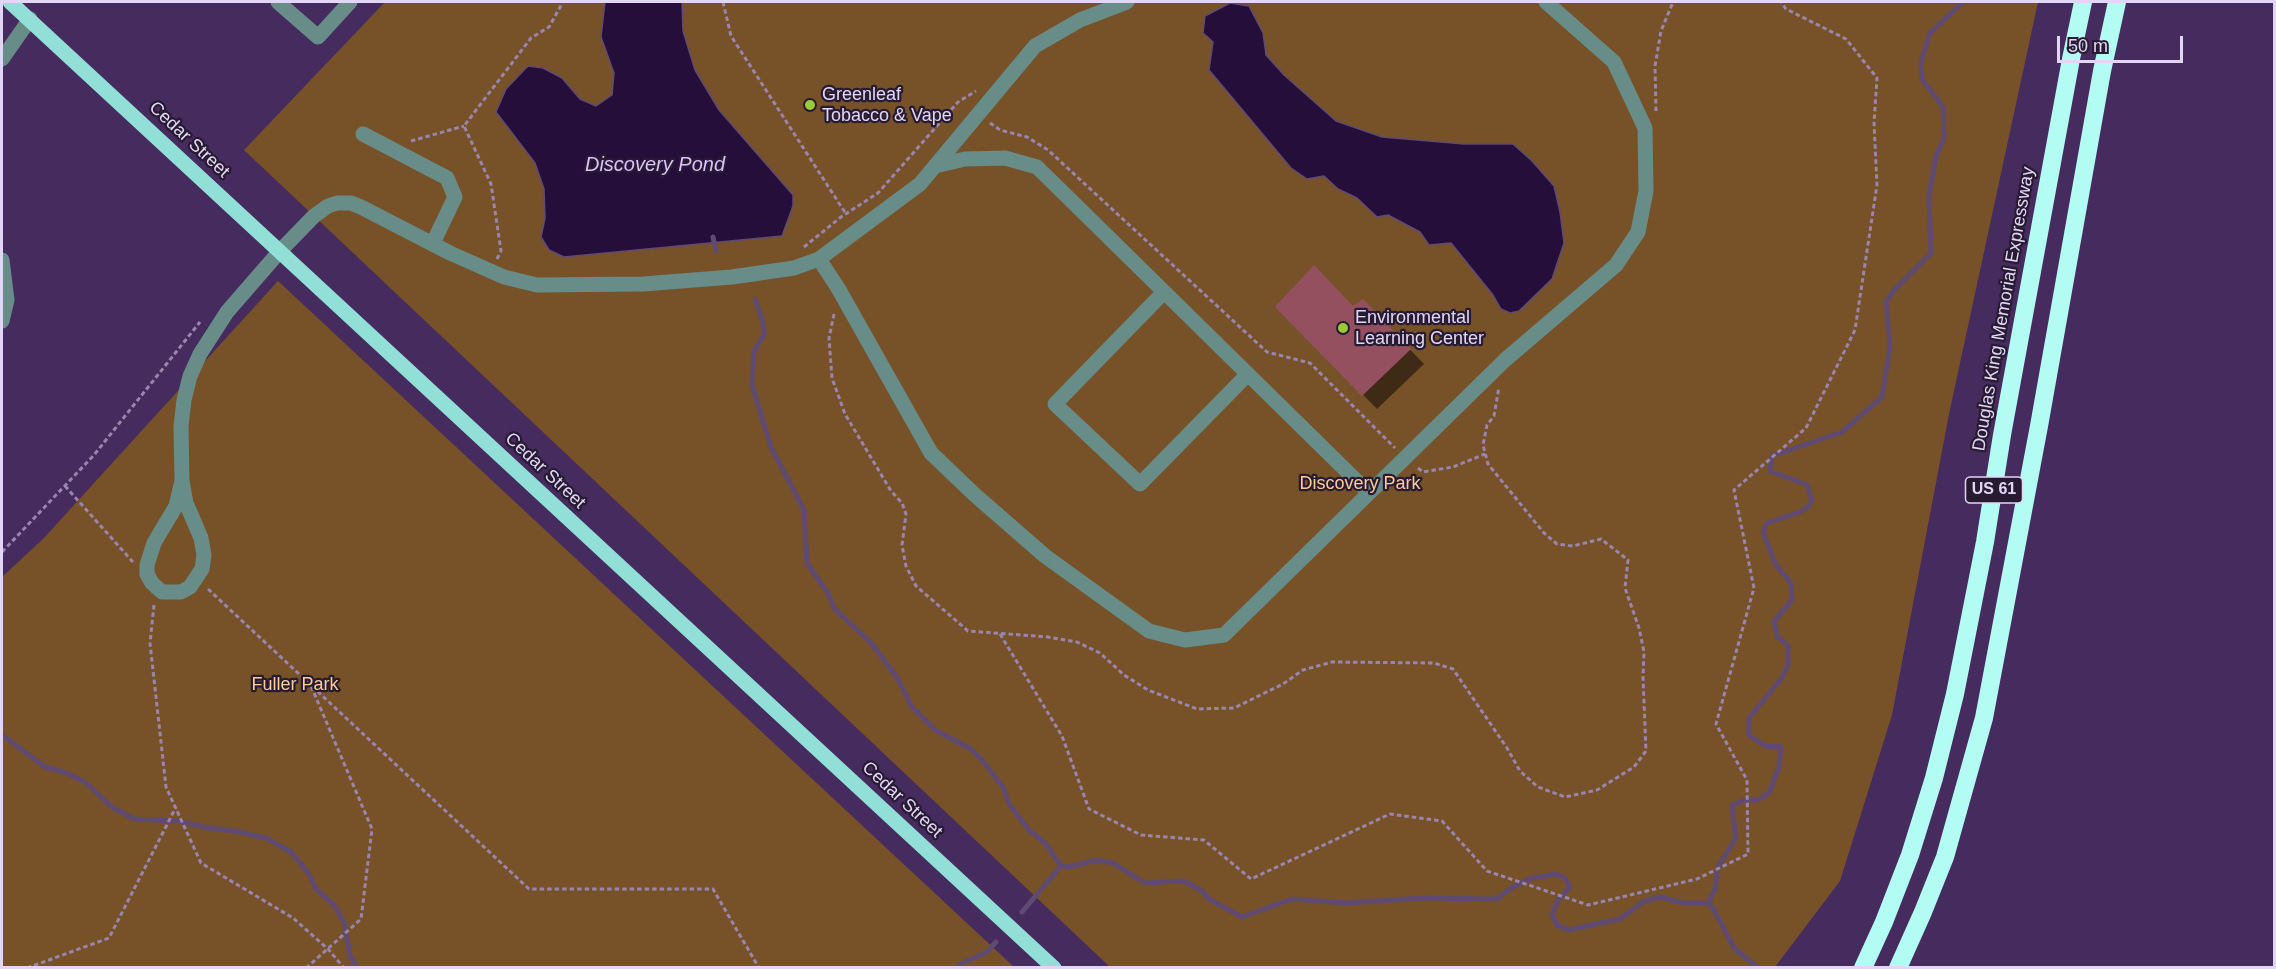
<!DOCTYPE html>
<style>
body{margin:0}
#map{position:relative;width:2276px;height:969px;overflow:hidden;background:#462b5f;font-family:Helvetica,sans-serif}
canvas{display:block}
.frame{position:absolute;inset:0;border:3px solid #e3d5f5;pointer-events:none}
.scale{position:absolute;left:2057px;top:36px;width:126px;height:27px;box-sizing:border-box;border:3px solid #e3d5f5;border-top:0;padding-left:8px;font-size:18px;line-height:21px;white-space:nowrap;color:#e3d5f5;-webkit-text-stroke:4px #271b32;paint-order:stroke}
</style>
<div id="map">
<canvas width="2276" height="969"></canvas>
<div class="frame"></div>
<div class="scale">50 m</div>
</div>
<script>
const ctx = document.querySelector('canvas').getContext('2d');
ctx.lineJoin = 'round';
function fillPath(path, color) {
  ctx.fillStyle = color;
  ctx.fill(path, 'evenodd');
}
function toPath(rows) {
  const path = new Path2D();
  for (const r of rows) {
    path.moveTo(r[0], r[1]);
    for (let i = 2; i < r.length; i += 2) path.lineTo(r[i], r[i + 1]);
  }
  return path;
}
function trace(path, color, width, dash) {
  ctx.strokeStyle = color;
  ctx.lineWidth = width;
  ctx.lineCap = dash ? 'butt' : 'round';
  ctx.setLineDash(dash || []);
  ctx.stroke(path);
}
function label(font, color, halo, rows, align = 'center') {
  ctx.font = font + ' Helvetica,sans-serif';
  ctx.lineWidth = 4.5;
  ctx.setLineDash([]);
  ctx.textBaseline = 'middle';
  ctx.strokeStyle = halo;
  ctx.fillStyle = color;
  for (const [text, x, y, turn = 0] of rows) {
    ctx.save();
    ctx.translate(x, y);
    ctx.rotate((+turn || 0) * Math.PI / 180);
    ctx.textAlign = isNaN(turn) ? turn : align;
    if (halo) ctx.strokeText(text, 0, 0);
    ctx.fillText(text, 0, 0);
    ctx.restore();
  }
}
fillPath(toPath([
 [385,2,2038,2,1949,414,1892,715,1840,881,1775,967,1110,967,244,150],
 [278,281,1014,967,2,968,2,577,44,538]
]), '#775229');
const water = toPath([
 [605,2,682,2,683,31,695,70,719,110,793,195,793,206,782,236,564,257,549,250,541,237,545,218,544,189,535,163,496,112,506,89,528,66,543,68,562,78,580,99,596,106,612,95,614,73,601,37,605,2],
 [1230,3,1249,6,1263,33,1266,55,1284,75,1336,121,1382,137,1464,144,1513,144,1532,161,1554,186,1560,212,1564,243,1552,279,1519,311,1510,313,1501,309,1493,295,1451,243,1429,245,1420,232,1388,215,1377,217,1357,198,1338,189,1324,176,1307,179,1291,168,1209,70,1213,42,1203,33,1205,16,1230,3]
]);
fillPath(water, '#260e3a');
trace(water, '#5f4a72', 1.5);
fillPath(toPath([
 [1277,307,1354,308,1377,315,1424,364,1377,409]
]), '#0007');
trace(toPath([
 [713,237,716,251],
 [755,299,763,322,764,335,754,351,752,385,771,447,804,510,807,563,829,595,834,608,872,644,898,679,912,707,935,730,971,749,982,760,1003,787,1009,804,1029,830,1045,843,1061,866,1068,867,1097,860,1113,863,1145,883,1184,881,1202,891,1209,899,1242,917,1292,899,1346,903,1423,898,1497,899,1511,888,1532,878,1556,874,1565,878,1570,887,1558,900,1552,914,1557,925,1568,930,1620,919,1643,902,1660,897,1684,903,1708,903,1713,908,1734,948,1758,968],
 [2,735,45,767,64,772,85,782,112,807,134,819,178,821,209,828,235,831,266,838,291,852,309,874,316,889,334,905,344,922,350,956,358,968],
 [1708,903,1715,889,1718,867,1736,838,1732,805,1745,800,1758,800,1769,793,1779,767,1781,747,1765,746,1749,735,1749,718,1781,679,1788,665,1788,646,1777,636,1774,621,1792,600,1791,583,1776,565,1763,532,1767,523,1800,512,1808,507,1812,500,1807,485,1770,471,1772,456,1842,432,1882,397,1890,347,1886,301,1896,288,1931,253,1929,196,1936,156,1944,138,1943,107,1922,79,1921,62,1930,33,1963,2],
 [1022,912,1061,866],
 [958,968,960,964,987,952,996,942]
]), '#5f4a72', 5);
fillPath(toPath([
 [1314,265,1353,306,1363,299,1411,349,1362,396,1275,307]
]), '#94505f');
trace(toPath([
 [723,2,731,36,846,214],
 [1656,111,1655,66,1661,31,1673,2],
 [990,123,1000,130,1027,137,1048,150,1267,352,1310,363,1395,448],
 [411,141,464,126],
 [804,247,841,217,878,193,958,102,976,91],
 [497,259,501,251,491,184,464,126,531,38,549,27,563,2],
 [834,314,829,338,832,378,845,414,891,491,902,503,906,514,902,545,906,566,916,586,968,631,1048,637,1077,642,1100,653,1124,675,1148,690,1197,709,1234,708,1283,684,1303,670,1332,662,1434,663,1453,669,1507,748,1520,771,1538,787,1565,797,1597,790,1634,767,1646,751,1643,677,1644,652,1639,628,1625,588,1628,560,1601,539,1573,546,1557,544,1544,533,1488,464,1483,445,1487,425,1494,416,1499,387],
 [1418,468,1423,472,1453,467,1485,454],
 [65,486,133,562],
 [2,552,94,455,200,322],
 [208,589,529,889,713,889,759,968],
 [154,605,150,643,166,787,201,863,293,918,328,949,344,968],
 [1000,634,1062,736,1089,809,1141,835,1204,840,1251,879,1390,814,1442,821,1487,871,1588,905,1697,879,1748,854,1747,780,1716,724,1754,588,1734,490,1806,428,1855,330,1877,185,1874,123,1877,78,1846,39,1786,9,1781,2],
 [27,968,109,938,176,807],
 [306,968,361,919,372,829,311,686]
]), '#9985ae', 3, [4.5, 3]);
trace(toPath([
 [278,2,318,37,350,2],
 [2,59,30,19],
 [363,134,447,178,455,197,433,243],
 [935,166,965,159,1005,158,1037,167,1369,493],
 [819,259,838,288,931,453,975,495,1045,556,1149,631,1185,640,1224,635,1505,360,1616,265,1638,232,1646,191,1645,128,1614,62,1546,2],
 [2,260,7,300,2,321],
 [1164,292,1055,404,1140,484,1248,374],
 [182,481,181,426,184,400,190,376,200,354,227,312,280,251,314,216,328,206,337,203,351,203,361,207,450,253,504,277,537,285,643,284,732,277,794,268,819,259,920,184,1035,46,1080,20,1127,2],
 [182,481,186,503,201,538,204,555,202,569,190,587,181,592,162,592,152,583,147,574,147,565,154,543,176,506,182,481]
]), '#688d88', 15);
trace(toPath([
 [10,2,1054,968]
]), '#91dfd6', 15);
trace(toPath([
 [1863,968,1884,922,1910,855,1934,778,1955,694,1985,542,2002,435,2071,59,2083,2],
 [1898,968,1923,912,1945,857,1984,718,2039,426,2102,71,2117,2]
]), '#b3fcf3', 18);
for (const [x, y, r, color] of [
 [810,105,6,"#9acb34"],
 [1343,328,6,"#9acb34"]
]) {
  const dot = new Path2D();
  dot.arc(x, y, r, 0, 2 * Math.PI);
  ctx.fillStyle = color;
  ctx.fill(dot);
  trace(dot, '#271b32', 2);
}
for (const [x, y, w] of [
 [1994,490,57]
]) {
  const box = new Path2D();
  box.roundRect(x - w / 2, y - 13, w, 26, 4.5);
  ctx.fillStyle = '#271b32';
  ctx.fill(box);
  trace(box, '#e3d5f5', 1.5);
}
label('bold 16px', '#e3d5f5', null, [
 ["US 61",1994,490]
]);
label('18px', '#e3d5f5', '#271b32', [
 ["Greenleaf",822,95],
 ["Tobacco & Vape",822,116],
 ["Environmental",1355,318],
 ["Learning Center",1355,339]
], 'left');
label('18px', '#e3d5f5', '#271b32', [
 ["Cedar Street",189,140,43],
 ["Douglas King Memorial Expressway",2004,309,-80],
 ["Cedar Street",545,471,43],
 ["Cedar Street",902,800,43]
]);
label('18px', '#fecb97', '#271b32', [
 ["Discovery Park",1360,484],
 ["Fuller Park",295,685]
]);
label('italic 20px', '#ddc0fd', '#271b32', [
 ["Discovery Pond",655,165]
]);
</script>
